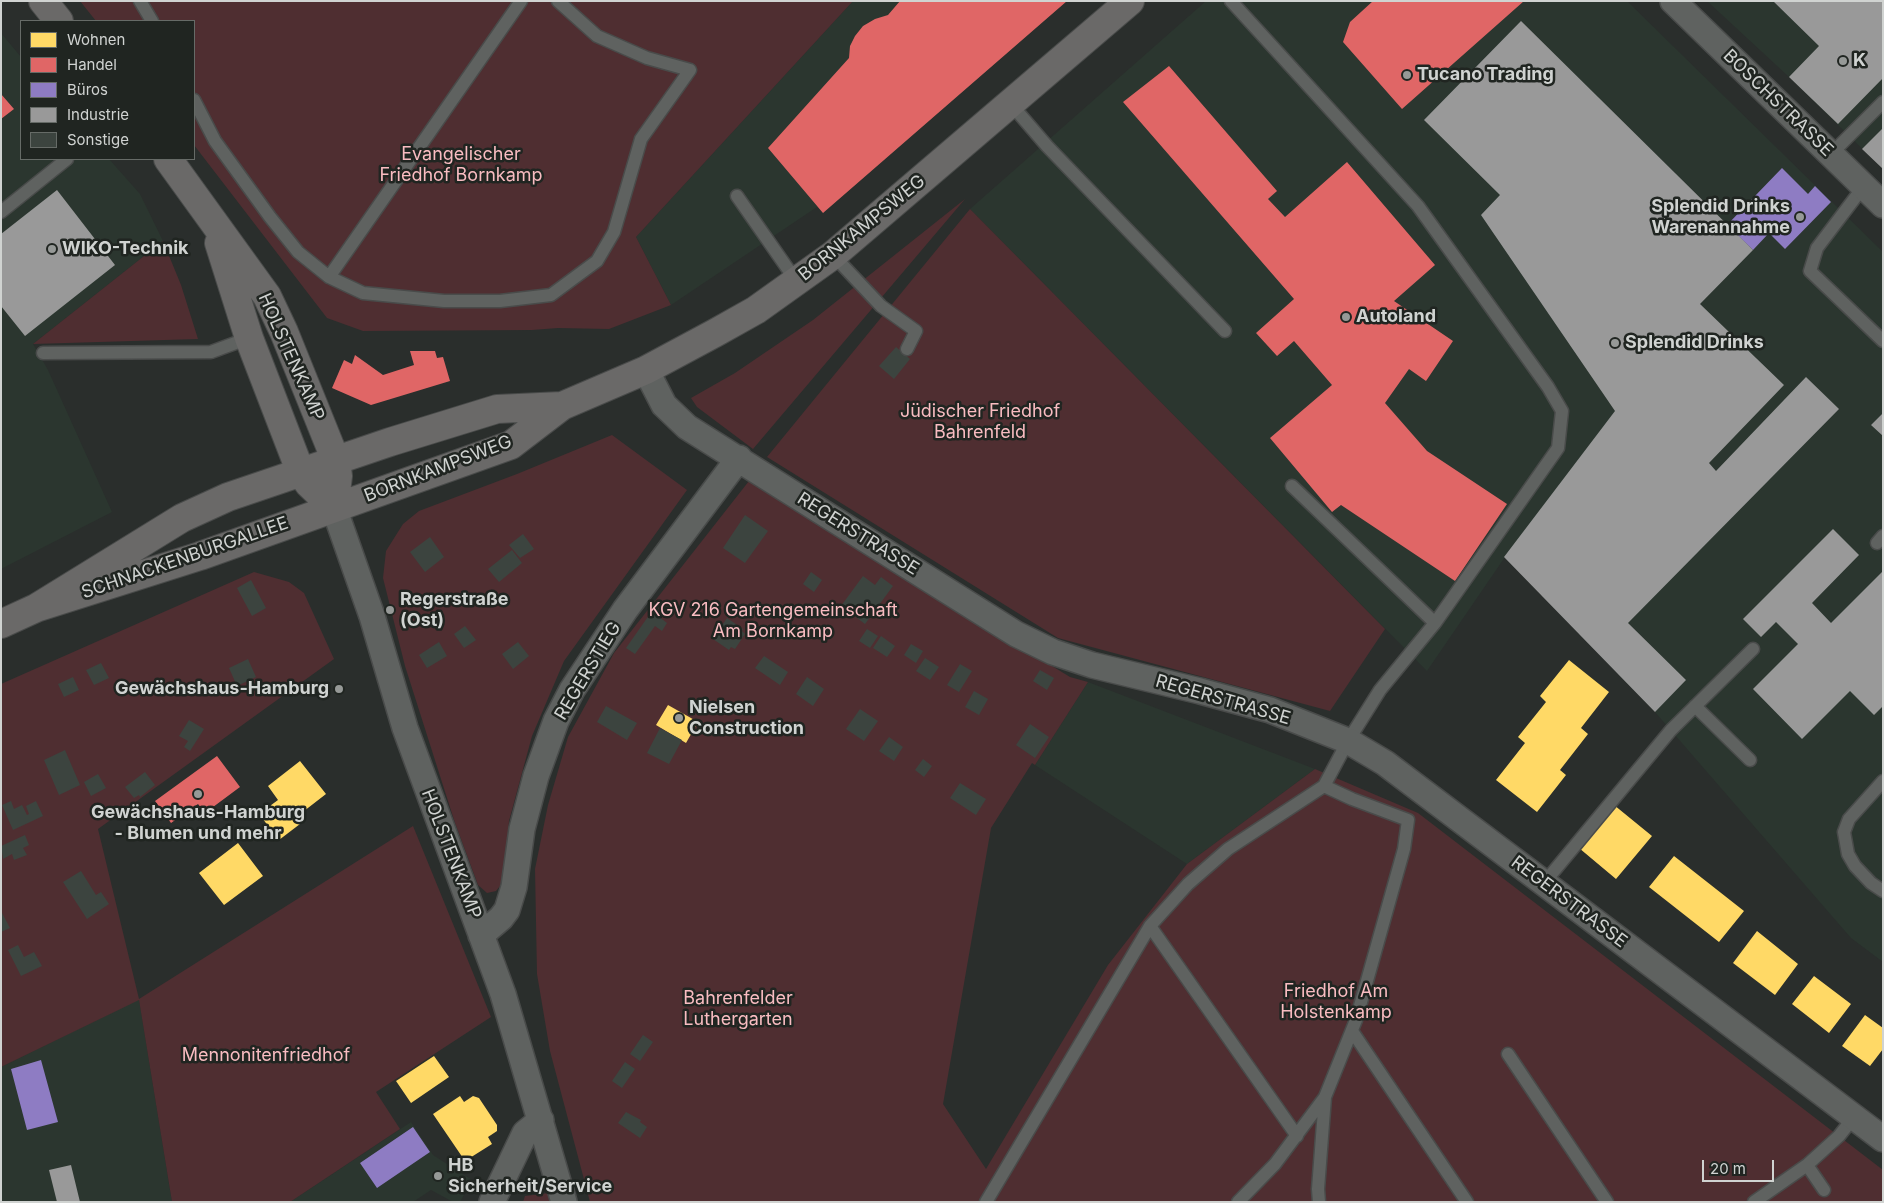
<!DOCTYPE html>
<meta charset="utf-8">
<style>
body{margin:0}
#map{position:relative;width:1884px;height:1203px;overflow:hidden;background:#2a2e2c;font-family:Inter,sans-serif}
canvas{display:block}
.frame{position:absolute;inset:0;border:2px solid #d0d3d1;pointer-events:none}
.legend{position:absolute;left:20px;top:20px;width:175px;height:140px;box-sizing:border-box;background:#202521;border:1px solid #666b67;margin:0;padding:6px 9px;list-style:none;font-size:15px;color:#d0d3d1}
.legend li{display:flex;align-items:center;gap:10px;height:25px}
.legend b{width:25px;border:1px solid #666b67}
.scale{position:absolute;left:1702px;top:1160px;width:72px;height:22px;box-sizing:border-box;border:2px solid #d0d3d1;border-top:0;padding-left:6px;font-size:15px;line-height:18px;white-space:nowrap;color:#d0d3d1;-webkit-text-stroke:4px #202521;paint-order:stroke}
</style>
<div id="map">
<canvas width="1884" height="1203"></canvas>
<div class="frame"></div>
<ul class="legend">
<li><b style="height:14px;background:#ffd966"></b>Wohnen</li>
<li><b style="height:14px;background:#e06666"></b>Handel</li>
<li><b style="height:14px;background:#8e7cc3"></b>Büros</li>
<li><b style="height:14px;background:#999"></b>Industrie</li>
<li><b style="height:14px;background:#3c443f"></b>Sonstige</li>
</ul>
<div class="scale">20 m</div>
</div>
<script>
const ctx = document.querySelector('canvas').getContext('2d');
ctx.lineJoin = 'round';
function fillPath(path, color) {
  ctx.fillStyle = color;
  ctx.fill(path, 'evenodd');
}
function toPath(rows) {
  const path = new Path2D();
  for (const r of rows) {
    path.moveTo(r[0], r[1]);
    for (let i = 2; i < r.length; i += 2) path.lineTo(r[i], r[i + 1]);
  }
  return path;
}
function trace(path, color, width, dash) {
  ctx.strokeStyle = color;
  ctx.lineWidth = width;
  ctx.lineCap = dash ? 'butt' : 'round';
  ctx.setLineDash(dash || []);
  ctx.stroke(path);
}
function label(font, color, halo, rows, align = 'center') {
  ctx.font = font + ' Inter,sans-serif';
  ctx.lineWidth = 5;
  ctx.setLineDash([]);
  ctx.textBaseline = 'middle';
  ctx.strokeStyle = halo;
  ctx.fillStyle = color;
  for (const [text, x, y, turn = 0] of rows) {
    ctx.save();
    ctx.translate(x, y);
    ctx.rotate((+turn || 0) * Math.PI / 180);
    ctx.textAlign = isNaN(turn) ? turn : align;
    if (halo) ctx.strokeText(text, 0, 0);
    ctx.fillText(text, 0, 0);
    ctx.restore();
  }
}
fillPath(toPath([
 [853,1,1067,1,823,213,817,207,671,305,636,237],
 [1206,1,1627,1,1883,252,1883,962,1851,938,1655,712,1505,557,1427,671,970,209],
 [1707,1,1883,1,1883,169,1789,77],
 [1,33,21,57,21,159,109,159,140,194,163,241,33,344,48,370,112,512,1,569],
 [1088,682,1315,769,1187,864,1035,765],
 [139,999,172,1202,1,1202,1,1067],
 [411,1122,433,1155,472,1180,460,1202,453,1202,431,1190,413,1202,290,1202]
]), '#2b362f');
fillPath(toPath([
 [80,1,853,1,636,237,671,305,609,329,558,328,532,330,363,331,327,318,194,145,194,21,96,21],
 [965,199,753,449,697,407,691,398,735,373,813,320],
 [970,209,1385,629,1330,711,1058,638,767,457],
 [163,241,181,285,198,339,33,344],
 [612,435,687,490,564,661,532,736,509,821,505,871,500,886,496,891,487,893,478,885,455,823,405,666,383,578,386,551,403,524,419,511,517,474],
 [749,481,1070,677,1088,682,1035,765,1032,763,991,828,943,1104,986,1169,1108,965,1187,864,1315,769,1418,813,1883,1170,1883,1202,590,1202,550,1051,537,974,535,869,548,805,568,737,614,653],
 [254,572,289,582,304,593,334,659,98,829,139,999,413,826,491,1017,376,1092,400,1129,290,1202,172,1202,139,1000,1,1067,1,684],
 [549,1193,551,1202,523,1202,525,1196]
]), '#4f2e31');
fillPath(toPath([
 [1569,660,1609,692,1581,728,1588,734,1560,770,1566,775,1537,812,1496,780,1525,743,1518,737,1546,702,1540,696],
 [668,705,698,722,686,743,656,725],
 [300,761,326,794,295,818,300,824,279,840,259,814,278,800,268,786],
 [1614,805,1652,836,1616,879,1579,848],
 [238,843,263,876,224,905,199,873],
 [1674,856,1744,911,1719,942,1649,887],
 [1757,931,1798,964,1775,995,1733,963],
 [1814,976,1851,1004,1829,1033,1792,1004],
 [1865,1015,1883,1028,1883,1049,1870,1066,1842,1046],
 [434,1056,449,1077,411,1103,396,1081],
 [460,1096,464,1102,473,1096,479,1098,497,1125,497,1131,488,1137,492,1144,465,1161,433,1114]
]), '#ffd966');
fillPath(toPath([
 [900,1,1067,1,823,213,768,148,849,58,850,46,855,36,863,26,875,19,888,15],
 [1373,1,1524,1,1402,109,1343,42,1350,22],
 [1169,66,1277,191,1268,199,1285,217,1347,162,1435,265,1394,301,1453,341,1426,381,1409,369,1385,403,1427,451,1507,504,1455,581,1341,505,1332,512,1270,438,1332,385,1294,341,1277,356,1256,333,1294,299,1123,102],
 [1,94,14,109,1,119],
 [410,351,435,351,437,358,443,357,450,381,371,405,332,388,344,360,352,364,355,355,383,375,414,365],
 [217,756,240,787,205,813,198,804,171,823,155,801]
]), '#e06666');
fillPath(toPath([
 [1782,168,1808,194,1815,186,1831,202,1785,249,1769,233,1753,250,1727,225],
 [41,1060,58,1122,27,1130,11,1069],
 [413,1127,430,1152,377,1188,360,1163]
]), '#8e7cc3');
fillPath(toPath([
 [1773,1,1883,1,1883,78,1838,124,1789,77,1819,46],
 [1521,21,1753,250,1700,304,1784,385,1709,463,1716,471,1806,377,1839,409,1628,623,1686,680,1655,712,1504,557,1615,411,1481,215,1500,195,1424,120],
 [1883,128,1883,169,1862,149],
 [57,190,115,265,25,336,1,306,1,234],
 [1883,413,1883,436,1871,425],
 [1833,529,1859,555,1812,603,1831,623,1883,571,1883,706,1874,715,1850,691,1802,739,1753,689,1798,644,1776,622,1761,637,1743,619],
 [71,1165,80,1202,57,1202,49,1170]
]), '#999');
fillPath(toPath([
 [896,347,910,359,894,379,879,366],
 [745,515,768,531,745,563,723,548],
 [523,534,534,549,520,558,509,545],
 [430,537,444,557,425,572,410,552],
 [512,550,522,563,499,582,488,569],
 [811,572,822,580,814,592,803,584],
 [863,576,875,585,881,577,893,586,865,624,841,606],
 [251,580,266,608,252,616,237,588],
 [652,611,667,623,662,631,655,626,635,654,626,648],
 [727,618,743,629,742,631,745,634,735,649,731,647,729,650,713,639],
 [465,626,476,640,464,648,454,634],
 [867,629,878,636,870,648,859,641],
 [881,636,895,646,887,657,873,648],
 [439,642,447,656,427,668,419,655],
 [518,642,529,656,513,669,502,654],
 [911,644,923,651,916,663,904,655],
 [764,656,788,672,780,685,755,668],
 [925,658,939,667,930,680,916,671],
 [248,659,256,677,237,686,229,668],
 [101,663,109,678,94,685,86,670],
 [960,664,972,671,959,692,947,685],
 [1040,670,1054,678,1047,690,1033,681],
 [73,677,79,690,64,697,58,684],
 [807,677,824,689,813,706,796,694],
 [974,691,988,699,979,715,965,707],
 [606,706,637,723,627,740,597,722],
 [860,709,878,721,864,741,846,729],
 [189,720,204,729,190,751,184,747,188,741,179,736],
 [1030,724,1049,737,1035,758,1016,745],
 [660,728,682,740,669,764,647,753],
 [889,737,903,747,894,761,879,751],
 [65,750,80,785,59,795,44,760],
 [923,759,932,766,924,777,915,770],
 [145,772,155,785,140,797,139,795,134,798,125,787],
 [98,774,106,788,91,796,84,782],
 [960,783,986,799,976,815,950,798],
 [11,801,14,809,22,805,27,815,29,814,26,806,36,801,43,816,13,830,2,805],
 [25,835,29,845,23,848,27,855,14,860,12,854,3,859,1,846],
 [81,871,96,895,101,892,109,904,87,919,63,882],
 [1,911,10,928,1,932],
 [18,945,24,957,34,952,42,966,21,976,8,950],
 [643,1035,653,1042,640,1061,630,1054],
 [625,1062,635,1069,622,1088,612,1081],
 [626,1112,641,1120,640,1122,647,1127,640,1138,618,1123]
]), '#3c443f');
const service = toPath([
 [140,1,152,21],
 [194,100,215,141,270,217,298,252,329,277,363,293,444,301,500,301,551,295,597,261,614,232,641,139,690,70,647,58,597,36,558,1],
 [1010,103,1047,146,1225,331],
 [1831,154,1883,102],
 [1864,186,1817,248,1810,271,1883,341],
 [737,196,797,282],
 [1,212,67,159],
 [833,255,881,306,916,331,907,349],
 [329,277,521,1],
 [43,353,211,352,249,338],
 [1292,486,1435,623],
 [1877,543,1883,536],
 [1695,706,1750,760],
 [1883,781,1849,819,1844,832,1848,854,1855,866,1871,883,1883,891],
 [1544,883,1671,730,1753,649],
 [1150,926,1297,1136],
 [1352,1031,1467,1202],
 [1508,1054,1607,1202],
 [1807,1165,1824,1190],
 [986,1202,1150,926,1188,884,1228,849,1324,786,1348,741,1380,690,1435,623,1558,448,1562,411,1548,387,1418,206,1231,1],
 [1238,1202,1275,1164,1325,1097,1356,1020,1404,849,1408,820,1352,799,1324,786],
 [1319,1202,1318,1189,1325,1097],
 [1754,1202,1807,1165,1839,1136,1854,1117]
]);
const minor = toPath([
 [1673,1,1883,205],
 [646,370,664,405,687,427,1016,634,1053,652,1092,665,1200,691,1270,710,1348,741,1385,763,1883,1139],
 [334,508,372,616,405,728,503,994,564,1202],
 [481,935,501,918,507,910,514,887,522,829,536,776,556,721,572,690,625,610,739,458],
 [492,1202,525,1133,541,1120]
]);
const secondary = toPath([
 [43,1,59,21],
 [168,159,267,296,284,332,336,461,338,476,334,508],
 [219,243,249,338,301,473,309,484,334,508],
 [36,608,200,556,511,445,562,406,646,370,715,333,756,310,833,255,1130,1],
 [1,624,36,608,182,518,228,497,390,442,497,409,562,406]
]);
trace(service, '#494b4a', 15);
trace(minor, '#494b4a', 28);
trace(secondary, '#494b4a', 30);
trace(service, '#5f6260', 12);
trace(minor, '#5f6260', 25);
trace(secondary, '#6a6968', 28);
for (const [x, y, r, color] of [
 [1843,61,5,"#969997"],
 [1407,75,5,"#969997"],
 [1800,217,5,"#969997"],
 [52,249,5,"#969997"],
 [1346,317,5,"#969997"],
 [1615,343,5,"#969997"],
 [390,610,5,"#969997"],
 [339,689,5,"#969997"],
 [679,718,5,"#969997"],
 [198,794,5,"#969997"],
 [438,1176,5,"#969997"]
]) {
  const dot = new Path2D();
  dot.arc(x, y, r, 0, 2 * Math.PI);
  ctx.fillStyle = color;
  ctx.fill(dot);
  trace(dot, '#202521', 2);
}
label('bold 18px', '#d0d3d1', '#202521', [
 ["K",1853,61],
 ["Tucano Trading",1417,75],
 ["Splendid Drinks",1790,207,"right"],
 ["Warenannahme",1790,228,"right"],
 ["WIKO-Technik",62,249],
 ["Autoland",1356,317],
 ["Splendid Drinks",1625,343],
 ["Regerstraße",400,600],
 ["(Ost)",400,621],
 ["Gewächshaus-Hamburg",329,689,"right"],
 ["Nielsen",689,708],
 ["Construction",689,729],
 ["Gewächshaus-Hamburg",198,813,"center"],
 ["- Blumen und mehr",198,834,"center"],
 ["HB",448,1166],
 ["Sicherheit/Service",448,1187]
], 'left');
label('18px', '#d0d3d1', '#202521', [
 ["BOSCHSTRASSE",1778,103,44],
 ["BORNKAMPSWEG",862,228,-39],
 ["HOLSTENKAMP",291,357,66],
 ["BORNKAMPSWEG",438,469,-21],
 ["REGERSTRASSE",858,534,32],
 ["SCHNACKENBURGALLEE",185,558,-19],
 ["REGERSTIEG",588,671,-59],
 ["REGERSTRASSE",1223,700,16],
 ["HOLSTENKAMP",451,854,69],
 ["REGERSTRASSE",1569,902,37]
]);
label('18px', '#f9bcc1', '#202521', [
 ["Evangelischer",461,155],
 ["Friedhof Bornkamp",461,176],
 ["Jüdischer Friedhof",980,412],
 ["Bahrenfeld",980,433],
 ["KGV 216 Gartengemeinschaft",773,611],
 ["Am Bornkamp",773,632],
 ["Friedhof Am",1336,992],
 ["Holstenkamp",1336,1013],
 ["Bahrenfelder",738,999],
 ["Luthergarten",738,1020],
 ["Mennonitenfriedhof",266,1056]
]);
</script>
